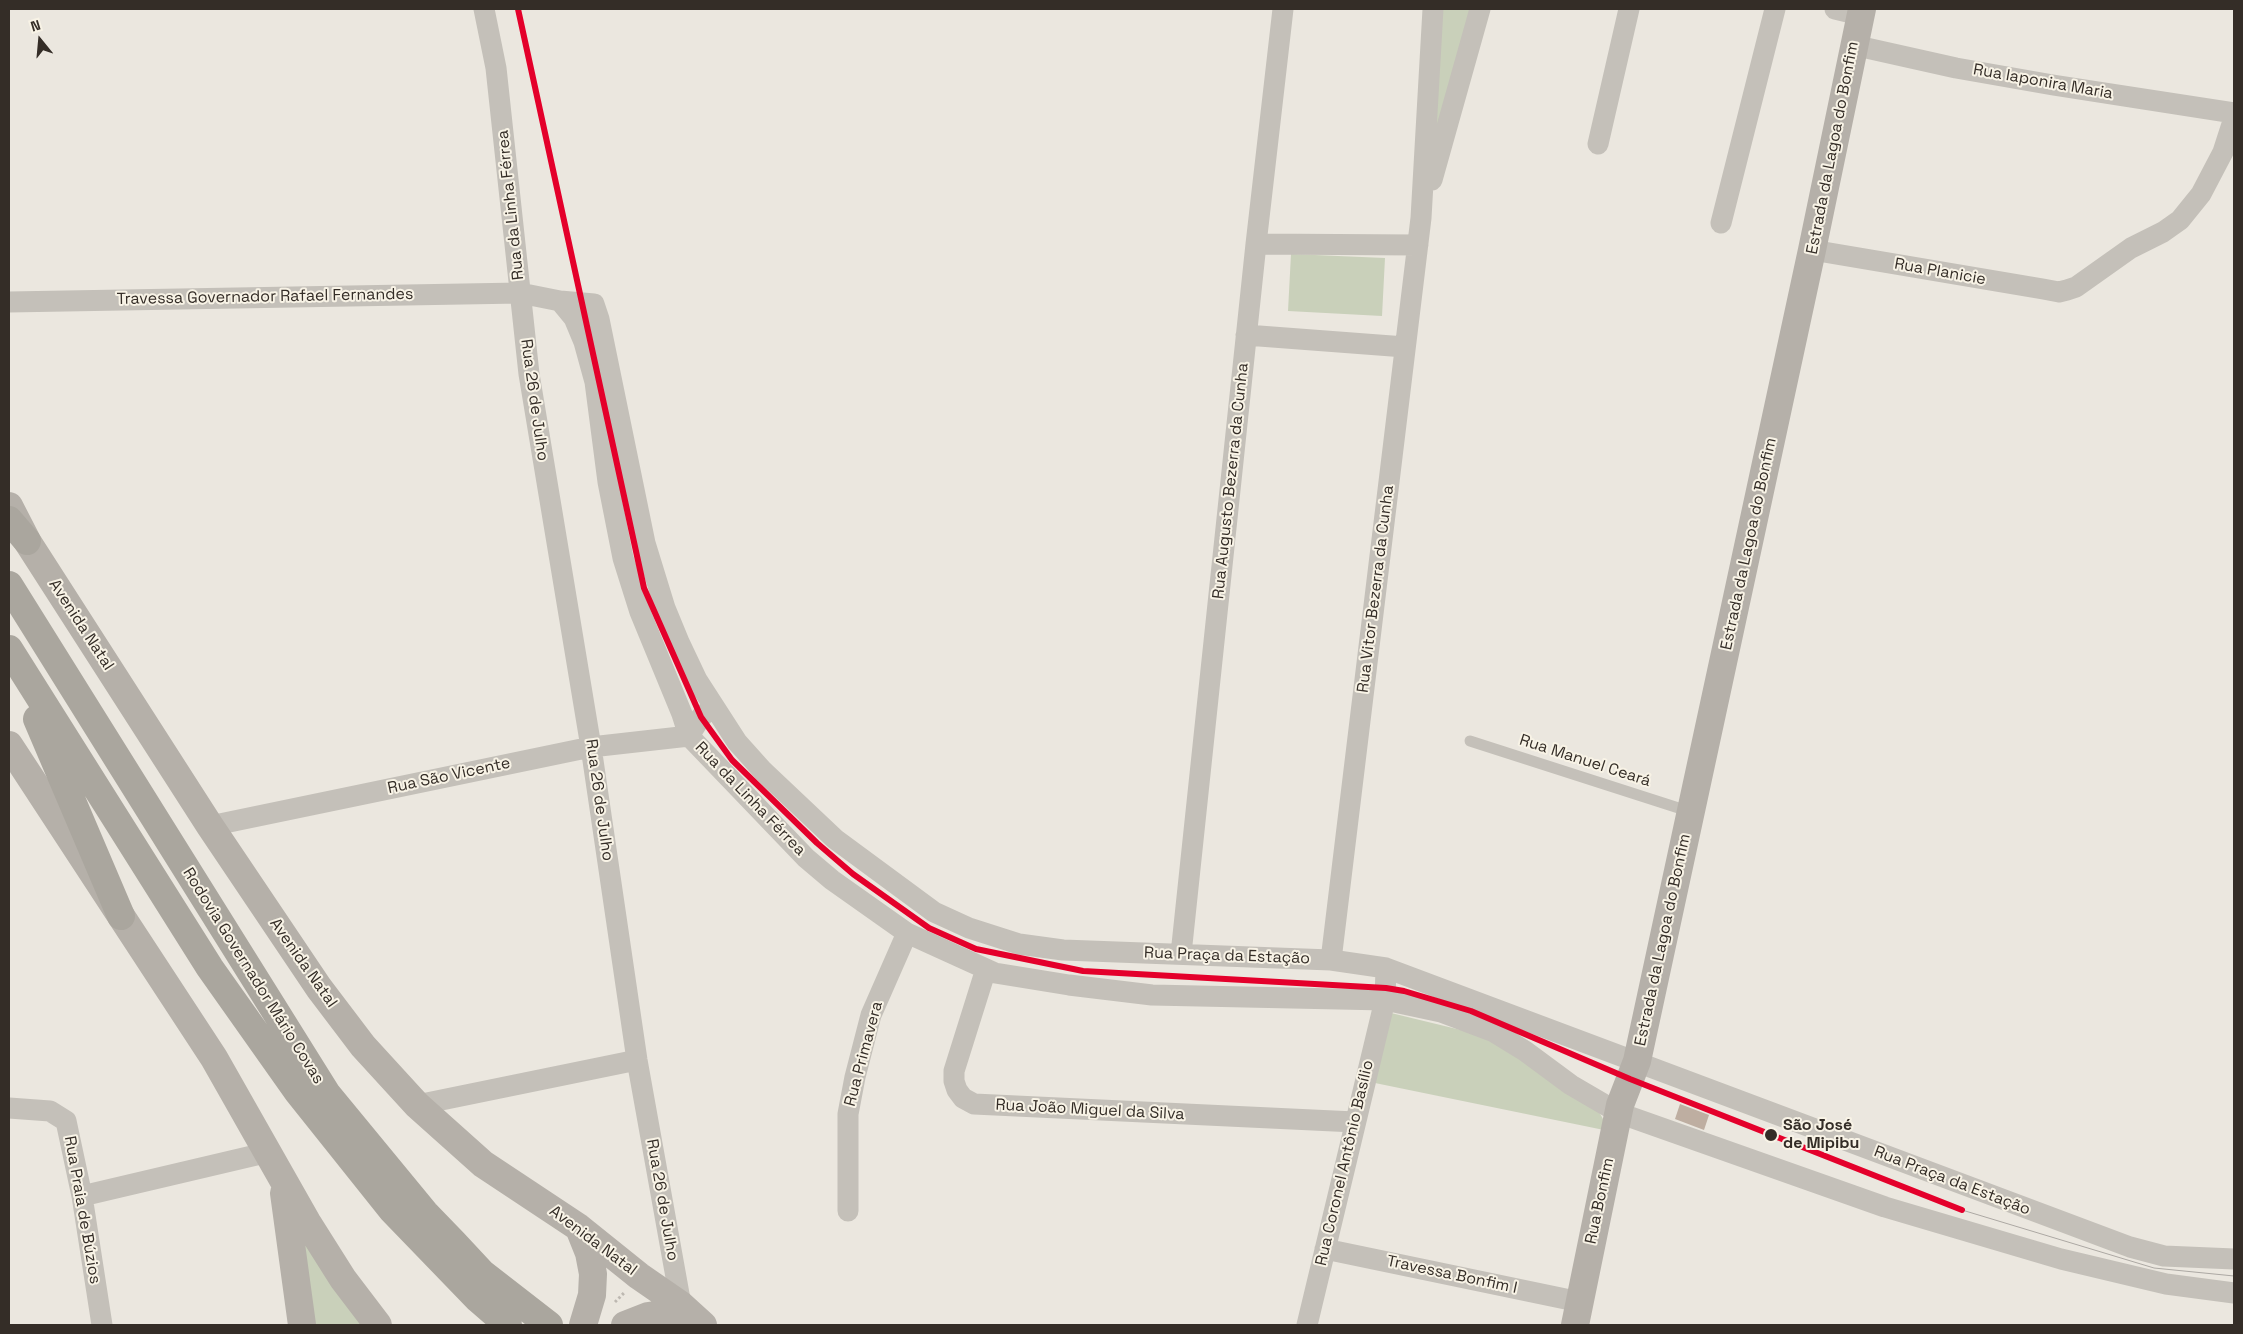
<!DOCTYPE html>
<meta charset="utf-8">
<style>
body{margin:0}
#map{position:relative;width:2243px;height:1334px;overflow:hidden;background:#ebe7df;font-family:"Space Grotesk",sans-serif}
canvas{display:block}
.frame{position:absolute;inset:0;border:10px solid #342d27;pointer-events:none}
.north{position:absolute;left:15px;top:15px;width:50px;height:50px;-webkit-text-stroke:4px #f8f3e6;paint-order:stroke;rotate:343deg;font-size:14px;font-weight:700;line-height:20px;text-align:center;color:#342d27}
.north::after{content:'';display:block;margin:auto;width:18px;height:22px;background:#342d27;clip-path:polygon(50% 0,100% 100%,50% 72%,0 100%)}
</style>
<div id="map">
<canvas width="2243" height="1334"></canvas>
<div class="frame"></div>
<div class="north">N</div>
</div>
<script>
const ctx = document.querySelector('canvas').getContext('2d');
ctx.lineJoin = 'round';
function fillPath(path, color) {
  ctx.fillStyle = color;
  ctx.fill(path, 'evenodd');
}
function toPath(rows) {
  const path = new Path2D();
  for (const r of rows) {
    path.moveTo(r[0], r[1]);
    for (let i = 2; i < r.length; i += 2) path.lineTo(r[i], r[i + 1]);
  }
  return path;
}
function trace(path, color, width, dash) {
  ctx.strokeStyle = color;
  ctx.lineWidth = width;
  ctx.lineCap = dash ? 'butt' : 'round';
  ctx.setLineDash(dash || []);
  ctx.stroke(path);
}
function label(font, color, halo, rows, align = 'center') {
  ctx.font = font + ' "Space Grotesk",sans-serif';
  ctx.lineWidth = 4;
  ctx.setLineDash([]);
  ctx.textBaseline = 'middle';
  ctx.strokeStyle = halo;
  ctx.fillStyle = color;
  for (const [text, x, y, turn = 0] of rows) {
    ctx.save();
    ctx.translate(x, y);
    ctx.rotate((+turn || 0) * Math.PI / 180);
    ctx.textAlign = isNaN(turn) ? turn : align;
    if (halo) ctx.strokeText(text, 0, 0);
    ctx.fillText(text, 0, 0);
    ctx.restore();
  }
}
fillPath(toPath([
 [1443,9,1472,9,1431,161],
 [1291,254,1385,258,1382,316,1288,311],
 [1391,1013,1461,1030,1501,1044,1598,1110,1603,1119,1604,1130,1375,1083],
 [299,1230,366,1325,306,1325]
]), '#c9d0ba');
fillPath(toPath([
 [1680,1104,1709,1115,1704,1130,1675,1119]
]), '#beaea1');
trace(toPath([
 [615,1302,625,1292]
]), '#bdb8b1', 3, [2.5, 2.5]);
trace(toPath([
 [1470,741,1691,812]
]), '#c4c0b9', 11);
trace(toPath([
 [484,9,496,68,529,374,591,747,637,1060,681,1305],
 [1835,9,1860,15],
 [1853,45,1956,68,2053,85,2234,113],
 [1598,144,1629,9],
 [1432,180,1480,9],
 [1721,223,1775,9],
 [1256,244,1418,245],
 [1812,250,2043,289,2059,292,2067,290,2076,287,2131,248,2163,232,2180,220,2201,194,2223,152,2234,118],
 [560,301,574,318,584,342,595,382,608,482,623,558,640,612,682,714,689,736,806,858,832,880,907,933,995,973,1069,985,1152,995,1385,1000,1441,1012,1494,1032,1525,1051,1571,1085,1619,1113,1885,1207,2061,1259,2166,1284,2234,1293],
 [9,302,520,293,560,301,594,304,599,319,645,543,665,608,679,642,697,680,737,742,763,771,835,839,934,912,969,928,1019,944,1063,950,1331,960,1386,968,2130,1247,2164,1256,2234,1259],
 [1246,335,1405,347],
 [210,826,591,747,689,736,701,717,713,707],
 [1181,954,1256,244,1283,9],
 [1331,960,1421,218,1433,9],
 [986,969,954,1071,954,1081,957,1090,963,1098,974,1104,1355,1122],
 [417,1105,637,1060],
 [9,1108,50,1111,66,1121,82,1196,102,1325],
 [82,1196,269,1152],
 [848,1211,848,1114,855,1077,871,1015,907,933],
 [1325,1249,1580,1302],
 [1307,1325,1385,1000,1386,968]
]), '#c4c0b9', 21);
trace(toPath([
 [9,506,27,541,210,826,319,988,363,1046,417,1105,483,1164,578,1227,639,1276,681,1305,703,1325],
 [9,745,214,1058,307,1222,343,1279,378,1325],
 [284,1193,302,1325],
 [579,1228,589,1253,593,1274,592,1295,583,1325],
 [625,1325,648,1316,669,1313,691,1316],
 [1575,1325,1620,1105,1637,1061,1812,250,1862,9]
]), '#b5b0a9', 28);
trace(toPath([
 [9,520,27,541],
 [9,585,327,1094,425,1213,454,1243,482,1273,549,1325],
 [9,649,210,968,297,1091,392,1210,478,1299,508,1325],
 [37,719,121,916]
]), '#aaa69e', 28);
trace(toPath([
 [1962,1210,2154,1268,2234,1276]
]), '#aca8a3', 1);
trace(toPath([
 [518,9,644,588,701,717,732,760,817,843,853,874,929,928,976,949,1083,971,1386,988,1404,991,1471,1011,1630,1079,1962,1210]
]), '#e4002b', 6);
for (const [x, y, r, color] of [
 [1771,1135,7,"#342d27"]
]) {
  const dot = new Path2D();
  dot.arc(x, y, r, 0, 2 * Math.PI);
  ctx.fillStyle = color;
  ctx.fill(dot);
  trace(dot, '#f8f3e6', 2);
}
label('16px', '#342d27', '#f8f3e6', [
 ["Rua Iaponira Maria",2043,82,10],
 ["Estrada da Lagoa do Bonfim",1833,148,-79],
 ["Rua da Linha Férrea",511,205,-96],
 ["Rua Planicie",1940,272,10],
 ["Travessa Governador Rafael Fernandes",265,297,-1],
 ["Rua 26 de Julho",534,400,82],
 ["Rua Augusto Bezerra da Cunha",1231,481,-84],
 ["Estrada da Lagoa do Bonfim",1749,544,-78],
 ["Rua Vitor Bezerra da Cunha",1376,589,-83],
 ["Avenida Natal",81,625,57],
 ["Rua Manuel Ceará",1585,761,18],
 ["Rua São Vicente",449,776,-12],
 ["Rua da Linha Férrea",750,799,46],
 ["Rua 26 de Julho",599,800,82],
 ["Estrada da Lagoa do Bonfim",1663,940,-78],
 ["Rua Praça da Estação",1227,956,2],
 ["Avenida Natal",303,963,55],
 ["Rodovia Governador Mário Covas",253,976,58],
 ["Rua Primavera",864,1054,-75],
 ["Rua João Miguel da Silva",1090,1110,3],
 ["Rua Coronel Antônio Basílio",1345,1163,-77],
 ["Rua Praça da Estação",1952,1181,21],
 ["Rua 26 de Julho",662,1200,80],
 ["Rua Bonfim",1600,1201,-78],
 ["Rua Praia de Búzios",82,1210,80],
 ["Avenida Natal",593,1241,37],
 ["Travessa Bonfim I",1452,1275,12]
]);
label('bold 16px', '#342d27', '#f8f3e6', [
 ["São José",1783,1126],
 ["de Mipibu",1783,1144]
], 'left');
</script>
